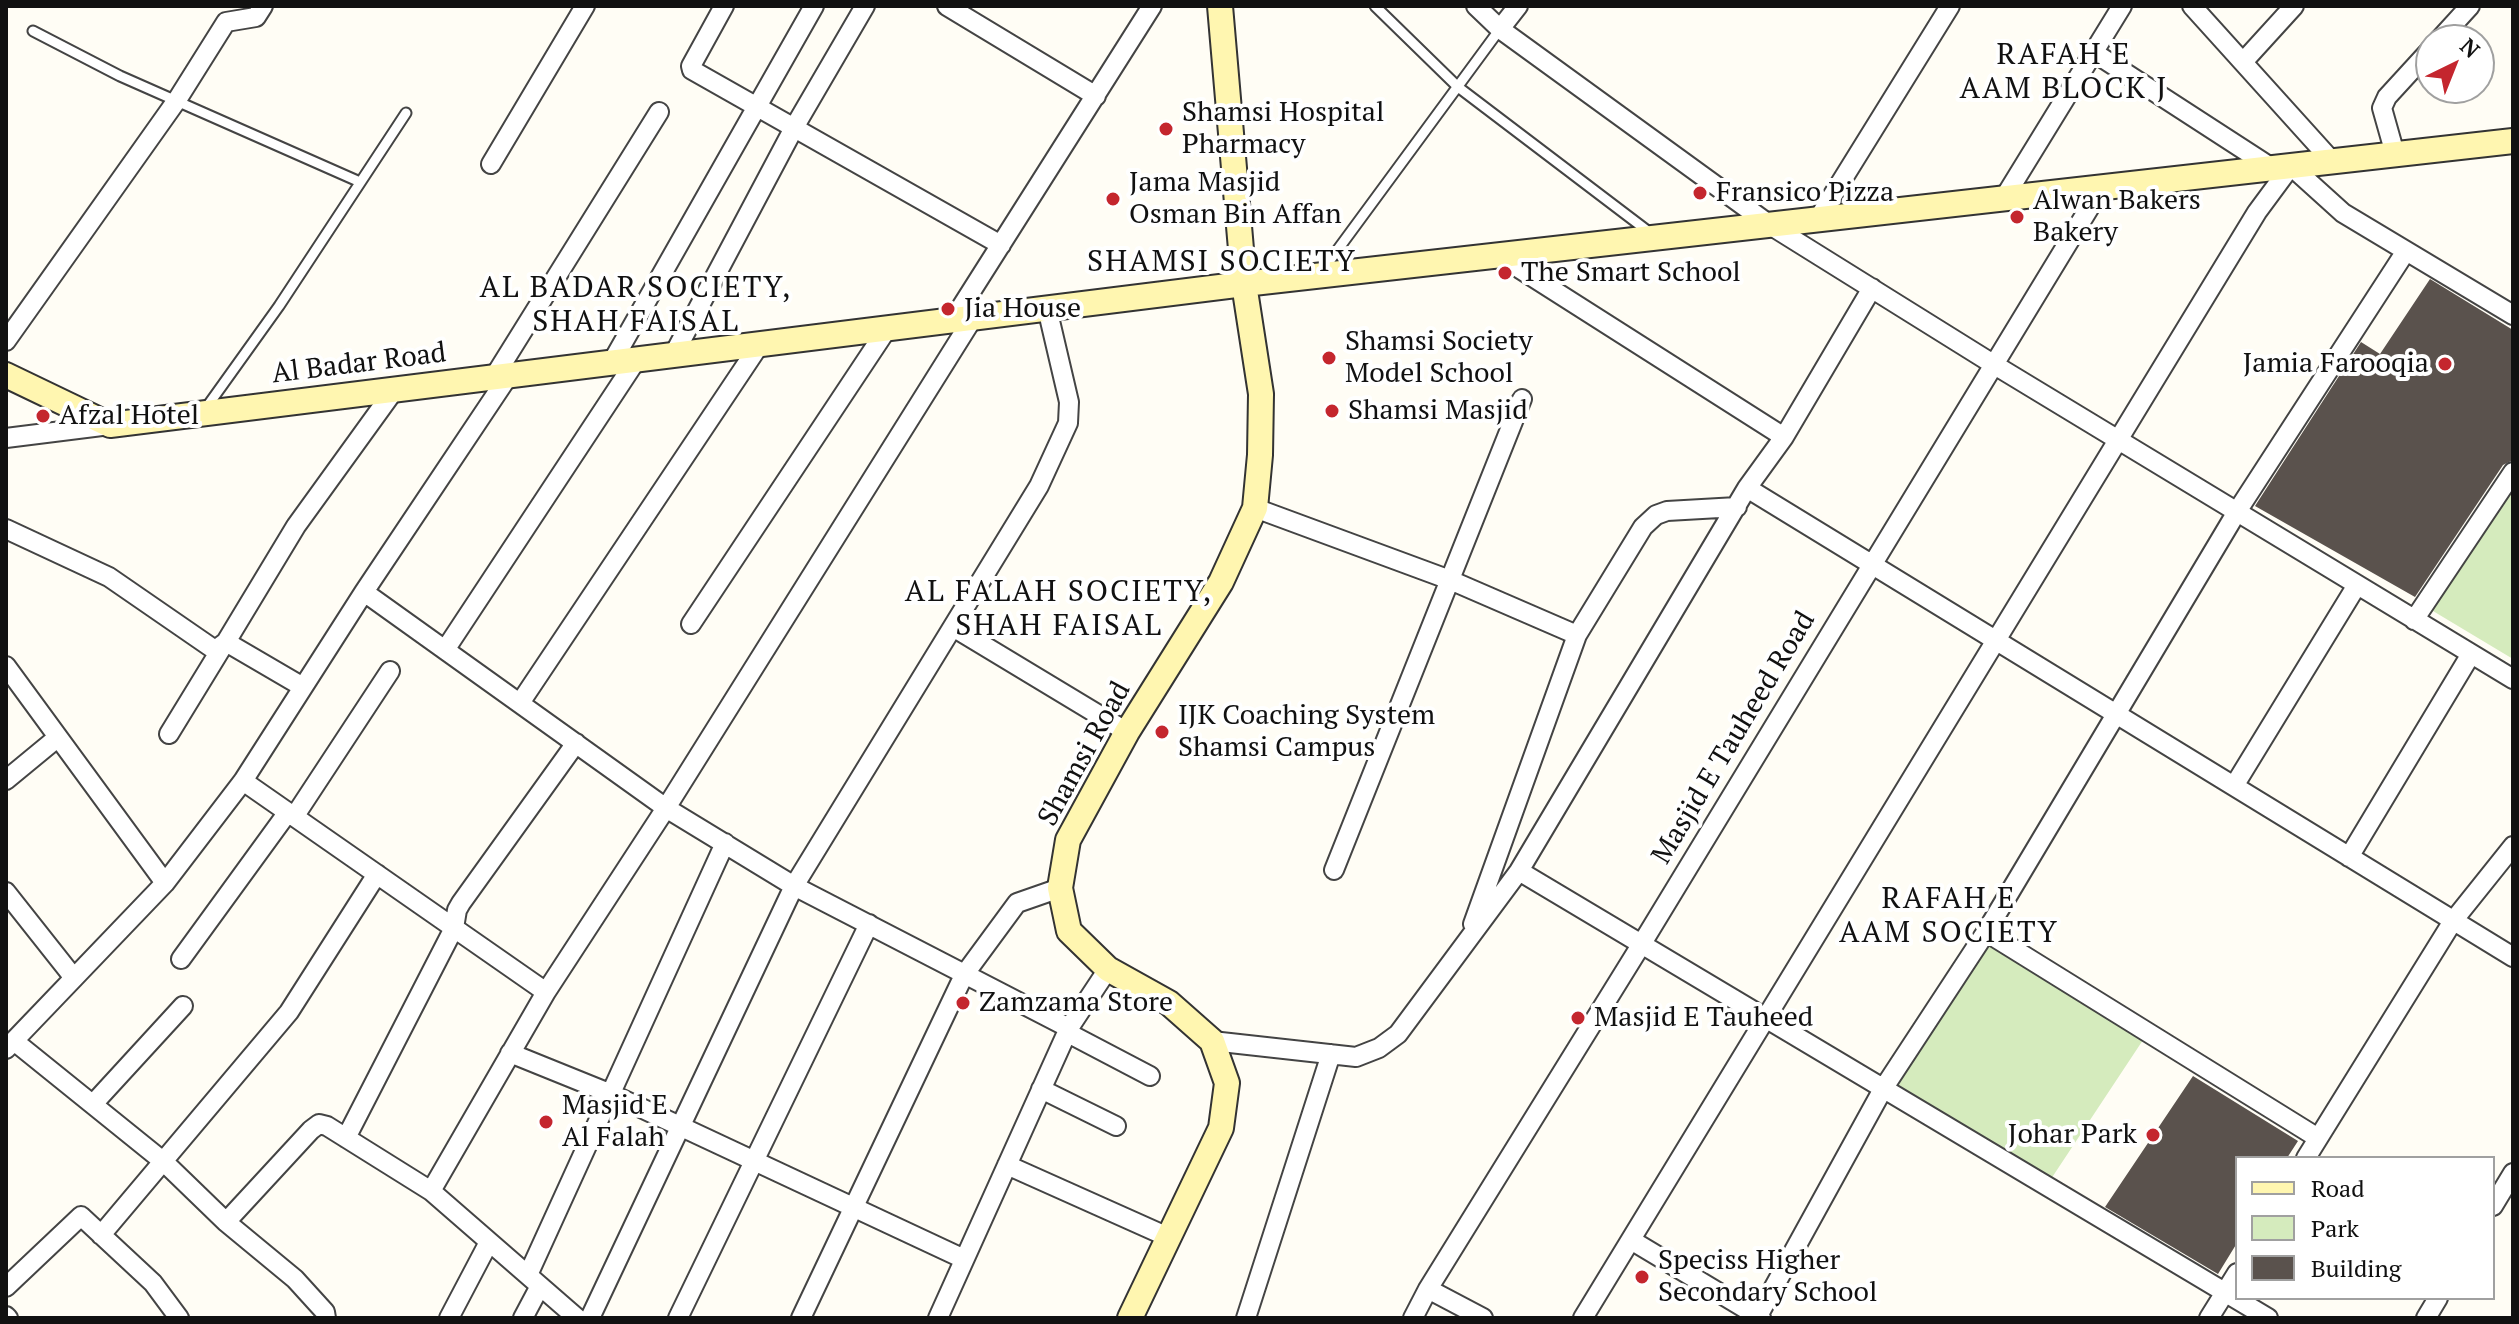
<!DOCTYPE html>
<style>
body{margin:0}
#map{position:relative;width:2519px;height:1324px;overflow:hidden;background:#fffdf5;font-family:"PT Serif",serif}
canvas{display:block}
.frame{position:absolute;inset:0;border:8px solid #111;pointer-events:none}
.legend{position:absolute;left:2235px;top:1156px;width:260px;height:144px;box-sizing:border-box;background:#fff;border:2px solid #a0a0a0;margin:0;padding:10px 14px;list-style:none;font-size:24px;color:#111}
.legend li{display:flex;align-items:center;gap:16px;height:40px}
.legend b{width:40px;border:2px solid #a0a0a0}
.north{position:absolute;left:2415px;top:24px;width:80px;height:80px;box-sizing:border-box;background:#fff;border:2px solid #a0a0a0;border-radius:50%;rotate:43deg;font-size:22px;font-weight:700;line-height:32px;text-align:center;color:#111}
.north::after{content:'';display:block;margin:auto;width:28px;height:36px;background:#c4262e;clip-path:polygon(50% 0,100% 100%,50% 72%,0 100%)}
</style>
<div id="map">
<canvas width="2519" height="1324"></canvas>
<div class="frame"></div>
<ul class="legend">
<li><b style="height:10px;background:#fff6b0"></b>Road</li>
<li><b style="height:22px;background:#d5ebbd"></b>Park</li>
<li><b style="height:22px;background:#5a524d"></b>Building</li>
</ul>
<div class="north">N</div>
</div>
<script>
const ctx = document.querySelector('canvas').getContext('2d');
ctx.lineJoin = 'round';
function fillPath(path, color) {
  ctx.fillStyle = color;
  ctx.fill(path, 'evenodd');
}
function toPath(rows) {
  const path = new Path2D();
  for (const r of rows) {
    path.moveTo(r[0], r[1]);
    for (let i = 2; i < r.length; i += 2) path.lineTo(r[i], r[i + 1]);
  }
  return path;
}
function trace(path, color, width, dash) {
  ctx.strokeStyle = color;
  ctx.lineWidth = width;
  ctx.lineCap = dash ? 'butt' : 'round';
  ctx.setLineDash(dash || []);
  ctx.stroke(path);
}
function label(font, color, halo, rows, align = 'center') {
  ctx.font = font + ' "PT Serif",serif';
  ctx.lineWidth = 8;
  ctx.setLineDash([]);
  ctx.textBaseline = 'middle';
  ctx.strokeStyle = halo;
  ctx.fillStyle = color;
  for (const [text, x, y, turn = 0] of rows) {
    ctx.save();
    ctx.translate(x, y);
    ctx.rotate((+turn || 0) * Math.PI / 180);
    ctx.textAlign = isNaN(turn) ? turn : align;
    if (halo) ctx.strokeText(text, 0, 0);
    ctx.fillText(text, 0, 0);
    ctx.restore();
  }
}
fillPath(toPath([
 [2513,480,2513,659,2423,605],
 [1988,938,2143,1040,2049,1182,1892,1091]
]), '#d5ebbd');
fillPath(toPath([
 [2430,279,2513,330,2513,460,2503,465,2415,597,2255,506,2361,342,2380,354],
 [2193,1076,2298,1141,2287,1158,2237,1158,2237,1243,2218,1274,2105,1207]
]), '#5a524d');
const lane = toPath([
 [1375,6,1458,87,1649,232],
 [33,31,120,76,360,182],
 [1322,271,1500,29],
 [206,408,279,306,406,113]
]);
const street = toPath([
 [724,6,691,66,692,70,1001,245],
 [947,6,1096,96],
 [1476,6,1500,29,1770,225,1993,364,2513,679],
 [2192,6,2332,161],
 [1500,29,1518,6],
 [2439,40,2470,6],
 [2093,52,2272,168],
 [2243,62,2294,6],
 [2395,154,2382,108,2387,97,2431,49],
 [491,164,585,6],
 [2004,198,2122,6],
 [1818,219,1950,6],
 [1498,255,1784,437],
 [953,320,1152,6],
 [6,341,177,100,226,22,256,17,263,6],
 [674,354,795,126,865,6],
 [612,362,814,6],
 [494,377,659,112],
 [6,438,110,425],
 [1747,488,2513,957],
 [1255,508,1450,580,1577,635],
 [6,529,109,577,212,648,218,648,226,642,296,526,395,389],
 [364,592,666,808,794,886,1069,1028],
 [2414,620,2513,472],
 [691,624,887,329],
 [953,627,1127,732],
 [226,642,303,687],
 [445,650,637,359],
 [6,666,165,883],
 [520,703,760,344],
 [169,734,221,649],
 [6,780,57,738],
 [243,781,546,992],
 [2234,786,2357,585],
 [294,817,390,671],
 [2349,857,2471,654],
 [1334,870,1522,399],
 [1519,871,2268,1318],
 [6,892,74,978],
 [1473,924,1577,635,1643,527,1656,515,1667,511,1737,507],
 [1986,932,2318,1138],
 [181,959,288,812],
 [1068,1033,1150,1076],
 [14,1041,164,1162,226,1222,295,1279,325,1312,326,1318],
 [1212,1041,1356,1057,1379,1048,1398,1034,1519,871,1747,488,1784,437,1872,288],
 [6,1049,165,883,243,781,364,592,509,375],
 [510,1053,609,1093,964,1259],
 [1041,1089,1116,1126],
 [94,1103,183,1006],
 [346,1138,454,928,457,910,461,903,576,743],
 [2306,1158,2453,921,2513,846],
 [1007,1165,1168,1237],
 [431,1191,546,992,666,808,973,318],
 [2493,1206,2513,1173],
 [226,1222,311,1130,319,1124,327,1126,431,1191,577,1318],
 [101,1235,289,1012,377,874],
 [1631,1240,1761,1318],
 [528,1275,725,843],
 [6,1287,81,1216,153,1283,179,1318],
 [1428,1289,1483,1318],
 [6,1316,8,1318],
 [1758,1316,1883,1089,1986,932,2238,510,2406,251],
 [449,1318,489,1242],
 [523,1318,540,1286],
 [590,1318,794,886,1039,486,1068,423,1069,402,1047,308],
 [678,1318,869,924],
 [801,1318,964,975,1017,903,1060,888],
 [938,1318,1069,1028,1108,969],
 [1246,1318,1331,1054],
 [1413,1318,1428,1289,1641,945,2102,187],
 [1583,1318,2257,212,2291,166,2343,213,2513,315],
 [2209,1318,2237,1273],
 [2426,1318,2438,1298]
]);
const secondary = toPath([
 [6,375,110,425,1244,284,2513,141],
 [1130,1318,1221,1128,1227,1083,1212,1041,1169,1003,1108,969,1069,931,1060,888,1068,840,1127,732,1221,582,1255,508,1260,455,1261,394,1244,284,1220,6]
]);
trace(lane, '#444', 13);
trace(street, '#444', 22);
trace(secondary, '#333', 28);
trace(lane, '#fff', 9);
trace(street, '#fff', 18);
trace(secondary, '#fff6b0', 24);
for (const [x, y, r, color] of [
 [1166,129,8,"#c4262e"],
 [1700,193,8,"#c4262e"],
 [1113,199,8,"#c4262e"],
 [2017,217,8,"#c4262e"],
 [1505,273,8,"#c4262e"],
 [948,309,8,"#c4262e"],
 [1329,358,8,"#c4262e"],
 [2445,364,8,"#c4262e"],
 [1332,411,8,"#c4262e"],
 [43,416,8,"#c4262e"],
 [1162,732,8,"#c4262e"],
 [963,1003,8,"#c4262e"],
 [1578,1018,8,"#c4262e"],
 [546,1122,8,"#c4262e"],
 [2153,1135,8,"#c4262e"],
 [1642,1277,8,"#c4262e"]
]) {
  const dot = new Path2D();
  dot.arc(x, y, r, 0, 2 * Math.PI);
  ctx.fillStyle = color;
  ctx.fill(dot);
  trace(dot, '#fff', 3);
}
label('28px', '#111', '#fff', [
 ["Shamsi Hospital",1182,113],
 ["Pharmacy",1182,145],
 ["Jama Masjid",1129,183],
 ["Osman Bin Affan",1129,215],
 ["Fransico Pizza",1716,193],
 ["Alwan Bakers",2033,201],
 ["Bakery",2033,233],
 ["The Smart School",1521,273],
 ["Jia House",964,309],
 ["Shamsi Society",1345,342],
 ["Model School",1345,374],
 ["Jamia Farooqia",2429,364,"right"],
 ["Shamsi Masjid",1348,411],
 ["Afzal Hotel",59,416],
 ["IJK Coaching System",1178,716],
 ["Shamsi Campus",1178,748],
 ["Zamzama Store",979,1003],
 ["Masjid E Tauheed",1594,1018],
 ["Masjid E",562,1106],
 ["Al Falah",562,1138],
 ["Johar Park",2137,1135,"right"],
 ["Speciss Higher",1658,1261],
 ["Secondary School",1658,1293]
], 'left');
label('28px', '#111', '#fff', [
 ["Al Badar Road",359,364,-7],
 ["Masjid E Tauheed Road",1734,738,-59],
 ["Shamsi Road",1085,754,-61]
]);
ctx.letterSpacing = '2px';
label('30px', '#111', '#fff', [
 ["RAFAH E",2064,55],
 ["AAM BLOCK J",2064,89],
 ["SHAMSI SOCIETY",1222,262],
 ["AL BADAR SOCIETY,",636,288],
 ["SHAH FAISAL",636,322],
 ["AL FALAH SOCIETY,",1059,592],
 ["SHAH FAISAL",1059,626],
 ["RAFAH E",1949,899],
 ["AAM SOCIETY",1949,933]
]);
ctx.letterSpacing = '0px';
</script>
